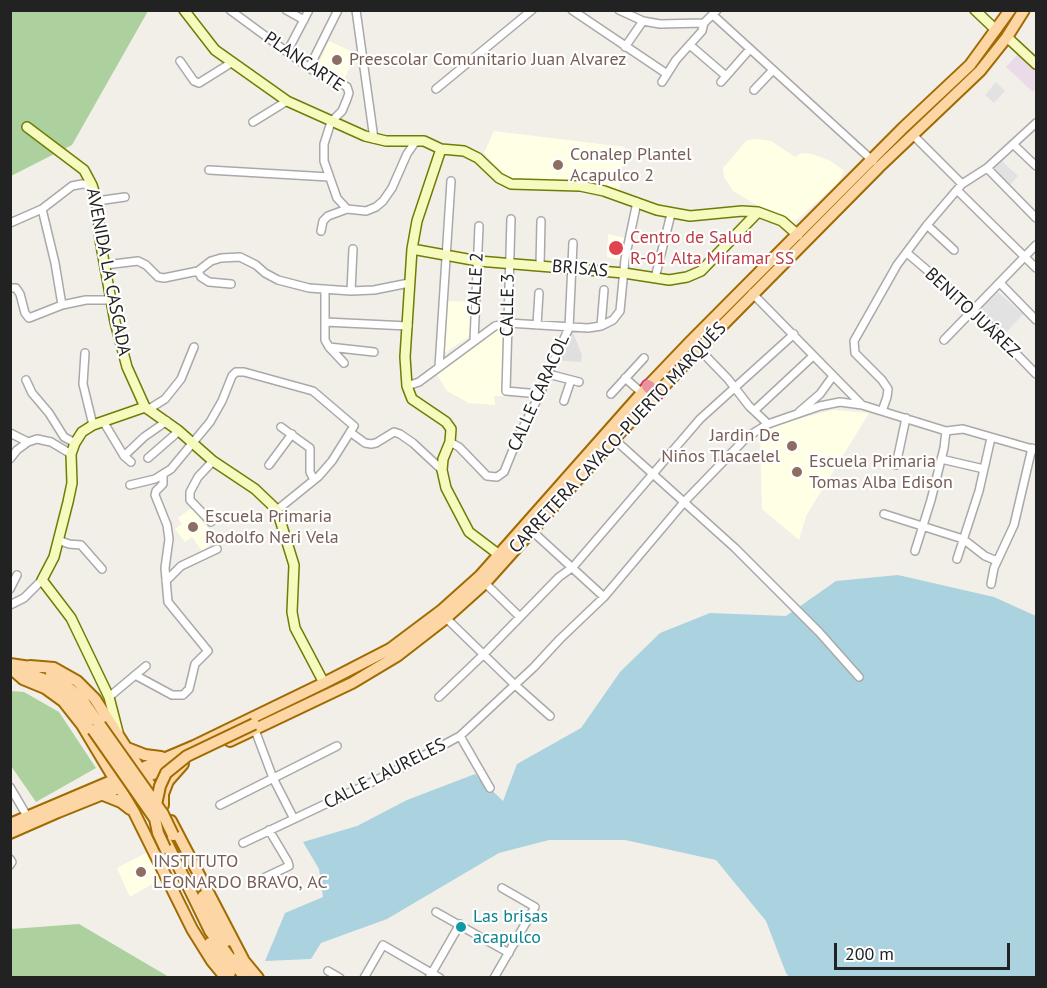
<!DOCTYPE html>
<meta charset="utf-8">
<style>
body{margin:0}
#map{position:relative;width:1047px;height:988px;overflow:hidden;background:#f2efe9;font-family:"PT Sans",sans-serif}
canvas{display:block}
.frame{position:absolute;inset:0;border:12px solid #222;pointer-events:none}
.scale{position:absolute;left:834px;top:943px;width:176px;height:27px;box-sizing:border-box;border:3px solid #222;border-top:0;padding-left:8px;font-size:18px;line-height:21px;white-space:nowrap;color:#222;-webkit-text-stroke:4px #fff;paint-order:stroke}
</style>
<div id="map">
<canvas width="1047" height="988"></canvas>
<div class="frame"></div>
<div class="scale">200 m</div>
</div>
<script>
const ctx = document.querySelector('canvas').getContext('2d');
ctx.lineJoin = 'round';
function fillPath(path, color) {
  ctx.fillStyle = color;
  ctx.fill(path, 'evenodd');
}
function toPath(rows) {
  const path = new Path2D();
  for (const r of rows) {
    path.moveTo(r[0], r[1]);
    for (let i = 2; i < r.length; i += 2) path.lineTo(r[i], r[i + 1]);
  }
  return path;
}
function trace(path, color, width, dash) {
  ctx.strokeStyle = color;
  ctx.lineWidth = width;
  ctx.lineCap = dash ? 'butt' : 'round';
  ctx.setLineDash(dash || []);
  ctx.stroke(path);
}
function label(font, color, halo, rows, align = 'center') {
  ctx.font = font + ' "PT Sans",sans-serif';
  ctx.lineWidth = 4.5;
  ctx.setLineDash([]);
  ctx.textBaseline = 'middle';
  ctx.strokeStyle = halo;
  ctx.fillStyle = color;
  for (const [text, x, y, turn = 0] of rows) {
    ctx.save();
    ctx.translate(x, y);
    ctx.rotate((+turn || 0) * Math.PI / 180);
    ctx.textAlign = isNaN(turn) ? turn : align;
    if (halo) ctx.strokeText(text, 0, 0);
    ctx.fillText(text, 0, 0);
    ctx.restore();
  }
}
fillPath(toPath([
 [572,330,582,355,581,362,554,360]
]), '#e0dfdf');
fillPath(toPath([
 [1019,53,1036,70,1036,88,1033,92,1006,67]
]), '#ebdbe8');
fillPath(toPath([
 [329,41,357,54,343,81,317,67],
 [494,131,625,147,619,191,505,177,484,153],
 [758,139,771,141,795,157,801,153,812,154,831,161,844,171,838,183,791,225,733,191,724,177,723,168,747,140],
 [608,234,626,238,622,260,607,257],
 [447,301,475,302,473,334,443,354],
 [506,327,505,396,494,396,495,405,469,403,447,391,437,375,438,371,497,329],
 [833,410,869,413,806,516,799,540,762,509,760,435,779,424],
 [193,507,216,540,202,551,192,537,185,542,175,529,182,524,178,518],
 [150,851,166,876,130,897,117,868]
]), '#ffffe5');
fillPath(toPath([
 [11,11,148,11,72,145,11,176],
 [11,691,24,692,59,712,96,768,36,802,11,766],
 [79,924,169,977,11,977,11,929]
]), '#add19e');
fillPath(toPath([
 [996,82,1005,91,994,103,985,95],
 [1002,161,1018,176,1010,185,994,169],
 [998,292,1023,314,1004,335,979,311]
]), '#e2e2e2');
fillPath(toPath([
 [898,575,994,597,1036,616,1036,976,1034,977,789,977,786,973,766,921,716,860,625,840,549,840,499,853,387,919,321,943,311,959,265,961,285,913,323,897,319,869,303,842,357,826,407,800,475,774,503,801,517,764,581,728,620,672,660,633,710,613,786,616,836,581]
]), '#aad3df');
const street = toPath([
 [230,10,309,68,329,80,341,83,347,87,349,93,347,99,342,111,331,122,324,144,324,161,337,198,347,209,366,211,376,207,383,201,392,188,407,154,416,141],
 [286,10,304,20],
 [356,10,374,139],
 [572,10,667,74],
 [619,10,643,21,660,24,704,23],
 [713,15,873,161],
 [691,46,726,76],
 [625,47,643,21],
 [287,52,309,10],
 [180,61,194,81,199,83,231,63],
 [309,68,338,10],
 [662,82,676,60,702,31,704,23,717,10],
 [721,82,750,49],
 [436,89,532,10],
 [754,90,773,70],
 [253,122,287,101],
 [913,135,962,184],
 [1014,145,1036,166],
 [987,168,1036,218],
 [209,170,329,177],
 [957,190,1036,268],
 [97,201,125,197],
 [42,209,55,263,62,305],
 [511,219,506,391,540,394],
 [10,223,42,209,72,186,82,184,92,185],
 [927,225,954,250],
 [321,231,323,221,328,216,347,209],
 [907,253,975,311,1036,374],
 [105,265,138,261,146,265,158,277,164,278,198,271,211,261,221,258,240,257,256,265,265,273,278,280,309,288,351,291,374,290,409,283],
 [540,266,541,221],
 [198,271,201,277,209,282,231,284],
 [655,278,671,214],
 [1000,283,1036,320],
 [10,288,16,288,20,294,25,313,29,318,62,305,86,300,110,300],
 [325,289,325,340,329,347,344,363],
 [351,291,353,249],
 [752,293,862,405,946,431,963,429,1036,450],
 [325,322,408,326],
 [537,325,539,293],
 [601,326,604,290],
 [944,340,1036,245],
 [474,341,479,226],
 [329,347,374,352],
 [699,349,728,379,749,406,768,424],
 [85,353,83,384,93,425],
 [439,367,451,181],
 [548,374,579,382],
 [625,378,642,393],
 [26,380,32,393,49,413,64,437,75,443],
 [407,386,419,382,495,326,508,323,588,328,601,326,613,320,620,311,625,259,637,202],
 [611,394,644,358],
 [564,401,571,380],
 [149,409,165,399,181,379,194,347],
 [755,410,813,356],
 [882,411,887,397,888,389,882,380,855,353,854,341,897,265,927,225,962,184,987,168,1036,123],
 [799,412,820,394,833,376],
 [103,421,124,456,131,462],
 [281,427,310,448,310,472,314,480],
 [350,432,365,443,371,444,376,443,394,432,400,434,413,443,442,470],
 [10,433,28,442],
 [614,439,735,548,819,632,859,677],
 [450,442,459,447,487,476,497,477,504,472,519,435,540,394,554,360,569,328,573,243],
 [124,456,144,437,167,421],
 [148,458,179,431],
 [10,459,17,450,28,442,37,439,51,442,71,454],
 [941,459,984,469],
 [269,465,292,434],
 [896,465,906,418],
 [130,485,155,479,171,469,210,422,222,401,232,376,236,372,244,372,313,391,354,426,332,461,319,476,277,510],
 [884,514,963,539,985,556,997,561],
 [211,522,190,500,190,492,198,477,213,461],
 [532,531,604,597],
 [58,540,69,544,81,545,102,569],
 [915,551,931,500,944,448,946,431],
 [957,559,979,491,991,438],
 [166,581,181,566,217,549],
 [485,583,520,617],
 [991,584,994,568,1014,525,1032,448],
 [10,589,17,575],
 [10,605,24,598,42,580],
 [446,618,514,684,550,716],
 [135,675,172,695,183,695,189,689,195,664,208,651,168,602,165,568,169,539,167,525,155,495,156,491,163,484,163,475],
 [109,697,146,666],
 [439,697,483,655,559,577,573,567,700,419,794,334],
 [255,730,273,778,294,819],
 [460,736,490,788],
 [10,787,27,816],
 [220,805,337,746],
 [243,843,389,774,460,736,534,667,560,639,604,597,685,501,747,437,768,424,820,406,840,402,862,405],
 [10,859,12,862,10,865],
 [253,883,289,866,288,862,269,830],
 [436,912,509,953],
 [328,971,340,978],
 [364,978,383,945,440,978],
 [429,978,460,924],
 [494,978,535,907,502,888]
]);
const secondary = toPath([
 [184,10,215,50,287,101,365,136,386,141,424,141,441,149],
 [975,10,996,30],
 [1007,37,1036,64],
 [27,127,84,170,92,185,97,201,100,240,115,322,127,367,145,407,179,431,213,461,255,489,277,510,294,565,292,612,295,628,324,683],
 [441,149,417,221,412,249,405,357,407,386,412,399,446,422,451,429,450,442,443,459,442,470,446,488,469,532,498,554],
 [441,149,464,151,478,158,499,178,511,184,580,186,604,191,657,210,690,216,742,211,758,212,782,221,798,235],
 [412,249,478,261,624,273,669,280,687,277,701,271,758,212],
 [118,732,109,697,71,618,42,580,54,557,68,502,72,483,71,454,75,443,82,432,93,425,145,407]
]);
const primary = toPath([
 [10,664,37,668],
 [30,666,54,668,77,681,95,699,161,802],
 [15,672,23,679,45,688,63,701,82,725,134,812,192,929,212,961,226,978],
 [26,673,52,682,75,703,88,723],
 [51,673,81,698,100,725],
 [230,741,352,683,397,656,446,618,485,583,614,439,699,349,879,167,980,71,1007,37,1024,10],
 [127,748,145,755,161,757],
 [101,794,121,802,130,809],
 [163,805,163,794,168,781,183,764],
 [171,821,243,959],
 [10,824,194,746,324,683,390,649,442,610,480,576,648,386,690,342,904,127,970,65,1010,10],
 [10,833,58,812,175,765],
 [165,839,210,931,245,978],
 [203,896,218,928,227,941],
 [210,943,230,973],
 [239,955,258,978]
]);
const highway = toPath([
 [648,386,657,394]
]);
trace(street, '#a9a9a9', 10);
trace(secondary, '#707d05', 12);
trace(primary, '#a06b00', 14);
trace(highway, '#dc2a67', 15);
trace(street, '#fff', 7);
trace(secondary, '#f7fabf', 9);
trace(primary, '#fcd6a4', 10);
trace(highway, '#e892a2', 12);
const primaryBridge = toPath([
 [100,725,163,814,173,835],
 [93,730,155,819],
 [165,848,158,833,154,814,160,786,166,773,187,756,254,724]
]);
trace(primaryBridge, '#a06b00', 14, []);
trace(primaryBridge, '#fcd6a4', 10);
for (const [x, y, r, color] of [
 [337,60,6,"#8d6e63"],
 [558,165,6,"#8d6e63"],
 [616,248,8,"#e0444e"],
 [792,446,6,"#8d6e63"],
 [797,472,6,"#8d6e63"],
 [193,527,6,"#8d6e63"],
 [141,872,6,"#8d6e63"],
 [461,927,6,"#0f9aa8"]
]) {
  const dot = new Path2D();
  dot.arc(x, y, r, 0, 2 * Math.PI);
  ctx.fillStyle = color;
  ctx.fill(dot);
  trace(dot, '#fff', 2);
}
label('18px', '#785e54', '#fff', [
 ["Preescolar Comunitario Juan Alvarez",349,60],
 ["Conalep Plantel",570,155],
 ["Acapulco 2",570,176],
 ["Jardin De",780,436,"right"],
 ["Niños Tlacaelel",780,457,"right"],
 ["Escuela Primaria",809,462],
 ["Tomas Alba Edison",809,483],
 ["Escuela Primaria",205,517],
 ["Rodolfo Neri Vela",205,538],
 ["INSTITUTO",153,862],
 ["LEONARDO BRAVO, AC",153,883]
], 'left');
label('18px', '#222', '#fff', [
 ["PLANCARTE",304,62,34],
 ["BRISAS",580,269,5],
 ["AVENIDA LA CASCADA",108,272,79],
 ["CALLE 2",476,284,-87],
 ["CALLE 3",508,305,-89],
 ["BENITO JUÁREZ",972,313,43],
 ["CALLE CARACOL",539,393,-66],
 ["CARRETERA CAYACO-PUERTO MARQUÉS",618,438,-47],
 ["CALLE LAURELES",385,774,-27]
]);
label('18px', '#be3a42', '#fff', [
 ["Centro de Salud",630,238],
 ["R-01 Alta Miramar SS",630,259]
], 'left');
label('18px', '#0d838f', '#fff', [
 ["Las brisas",473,917],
 ["acapulco",473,938]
], 'left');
</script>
